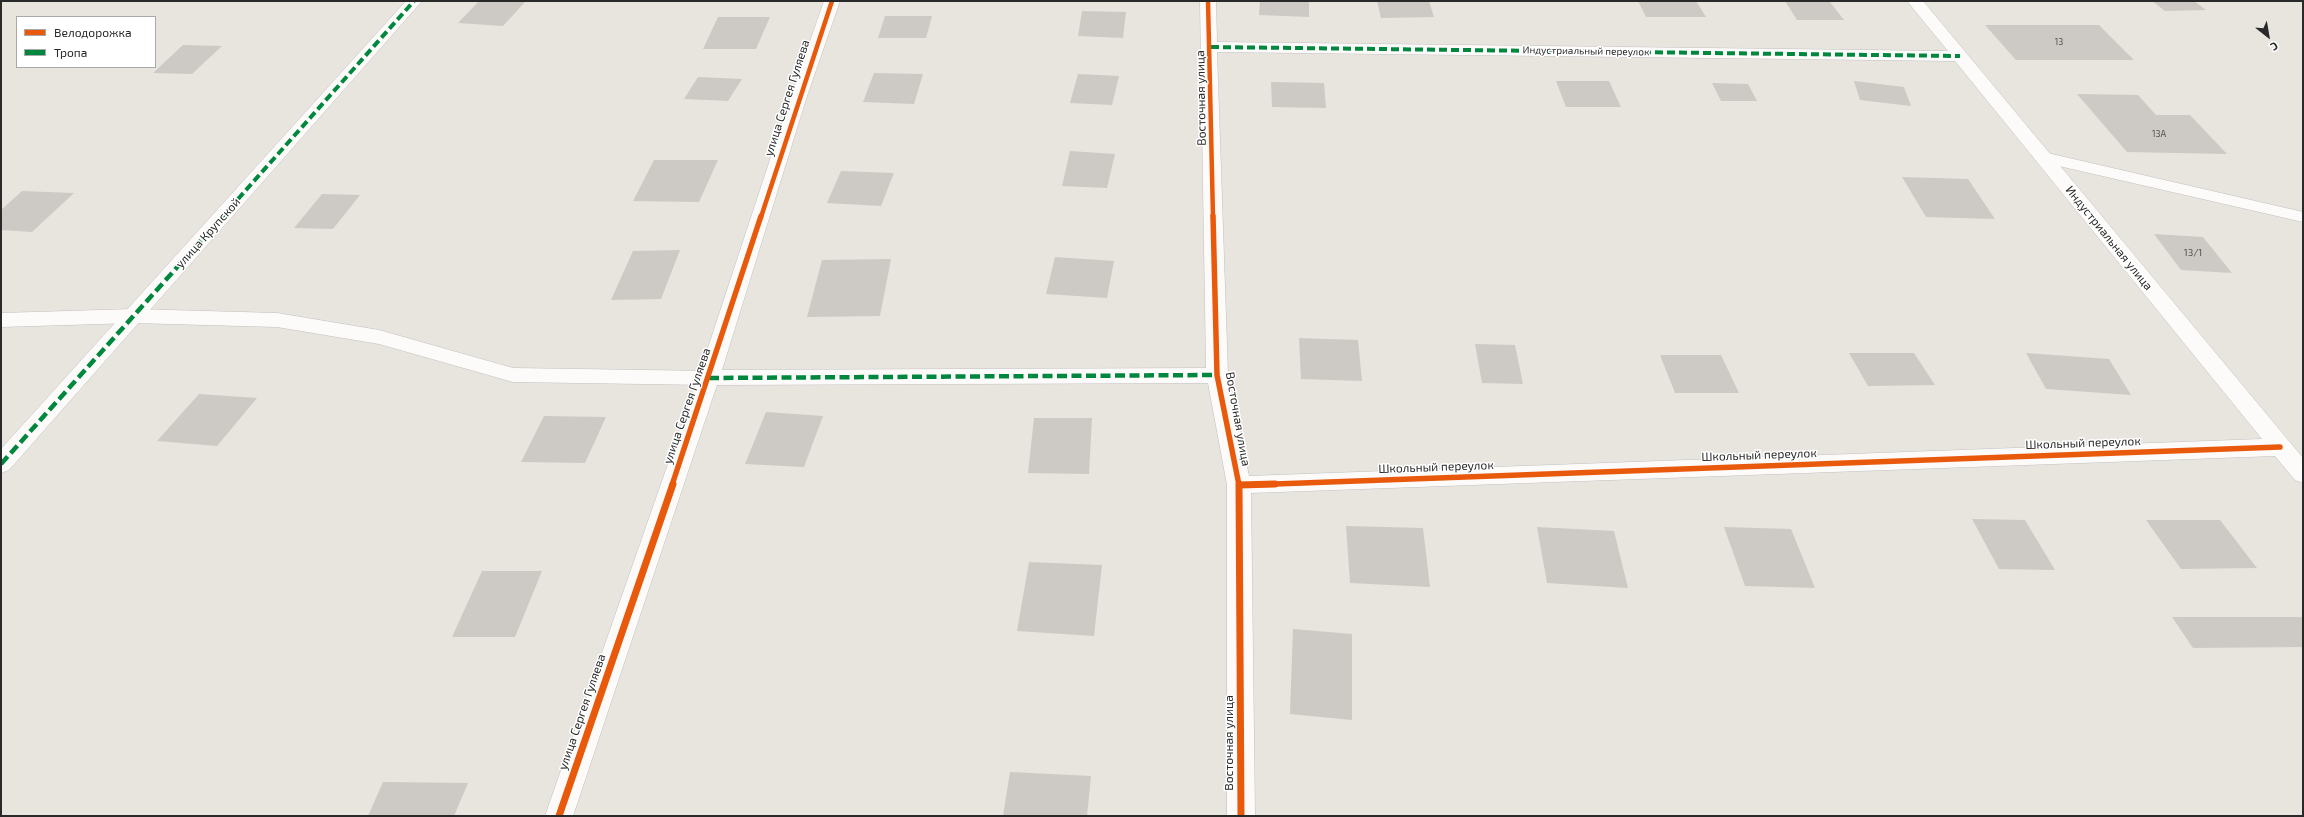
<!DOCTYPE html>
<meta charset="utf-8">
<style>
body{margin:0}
#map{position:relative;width:2304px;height:817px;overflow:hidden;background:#e8e4de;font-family:"Exo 2",sans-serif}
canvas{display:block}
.frame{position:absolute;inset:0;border:2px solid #292929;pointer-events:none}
.legend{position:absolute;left:16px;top:16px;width:140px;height:52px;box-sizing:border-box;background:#fff;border:1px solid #a9a9a9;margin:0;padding:5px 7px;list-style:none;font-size:12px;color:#292929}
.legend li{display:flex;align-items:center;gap:8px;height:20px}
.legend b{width:20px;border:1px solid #a9a9a9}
.north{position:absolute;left:2248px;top:16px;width:40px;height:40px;-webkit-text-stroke:3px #fff;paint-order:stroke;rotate:149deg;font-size:11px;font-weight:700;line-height:16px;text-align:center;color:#292929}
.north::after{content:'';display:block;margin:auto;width:14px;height:18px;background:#292929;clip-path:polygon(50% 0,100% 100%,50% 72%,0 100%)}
</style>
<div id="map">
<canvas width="2304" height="817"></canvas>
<div class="frame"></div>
<ul class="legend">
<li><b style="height:5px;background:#e8590c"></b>Велодорожка</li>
<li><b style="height:5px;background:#00873e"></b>Тропа</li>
</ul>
<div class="north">С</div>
</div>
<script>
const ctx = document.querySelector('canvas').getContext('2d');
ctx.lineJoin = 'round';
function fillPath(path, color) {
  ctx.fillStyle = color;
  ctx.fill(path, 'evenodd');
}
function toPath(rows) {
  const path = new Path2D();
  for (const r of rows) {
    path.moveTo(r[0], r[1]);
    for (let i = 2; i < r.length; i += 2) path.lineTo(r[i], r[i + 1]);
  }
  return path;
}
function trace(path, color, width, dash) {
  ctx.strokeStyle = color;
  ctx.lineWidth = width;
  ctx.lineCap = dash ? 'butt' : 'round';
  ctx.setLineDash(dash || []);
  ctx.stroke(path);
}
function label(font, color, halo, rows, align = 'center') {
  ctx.font = font + ' "Exo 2",sans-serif';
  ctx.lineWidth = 3;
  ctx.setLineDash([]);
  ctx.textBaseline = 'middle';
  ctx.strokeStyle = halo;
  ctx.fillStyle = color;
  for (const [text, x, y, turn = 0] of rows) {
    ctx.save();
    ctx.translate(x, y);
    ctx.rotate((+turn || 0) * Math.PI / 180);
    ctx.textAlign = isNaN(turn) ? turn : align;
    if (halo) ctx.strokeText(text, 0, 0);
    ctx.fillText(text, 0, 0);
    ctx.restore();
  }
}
fillPath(toPath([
 [479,1,526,1,503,26,458,23],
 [1260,1,1309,1,1309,17,1259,15],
 [1377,1,1429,1,1434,17,1381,18],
 [1638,1,1696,1,1706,17,1646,17],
 [1785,1,1830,2,1844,20,1797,20],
 [2152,1,2194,1,2206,10,2165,11],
 [1082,11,1126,12,1123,38,1078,36],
 [885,16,932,16,926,38,878,38],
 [718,17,770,17,756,49,703,49],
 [1985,25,2099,25,2134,60,2016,60],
 [183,45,222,46,192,74,153,73],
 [874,73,923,74,914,104,863,102],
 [1078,74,1119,76,1112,105,1070,103],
 [698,77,742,79,728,101,684,99],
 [1556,81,1609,81,1621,107,1566,107],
 [1854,81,1904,87,1911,106,1860,100],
 [1271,82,1324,83,1326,108,1272,107],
 [1712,83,1748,84,1757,101,1721,101],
 [2077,94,2138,95,2156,115,2190,115,2227,154,2127,152],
 [1070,151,1115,154,1107,188,1062,186],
 [654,160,718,160,699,202,633,201],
 [841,171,894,173,881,206,827,203],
 [1902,177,1968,179,1995,219,1926,217],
 [22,191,74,193,32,232,1,230,1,210],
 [322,194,360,195,333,229,294,228],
 [2154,234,2203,237,2232,273,2181,270],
 [680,250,661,299,611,300,633,251],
 [1055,257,1114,261,1107,298,1046,294],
 [891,259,880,316,807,317,822,260],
 [1299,338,1358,340,1362,381,1301,379],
 [1475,344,1515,345,1523,384,1482,383],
 [1849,353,1914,353,1935,385,1868,386],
 [2026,353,2109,359,2131,395,2046,389],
 [1660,355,1721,355,1739,393,1675,393],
 [199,394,257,398,217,446,157,441],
 [766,412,823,416,804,467,745,464],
 [544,416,606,417,585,463,521,462],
 [1034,418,1092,418,1089,474,1028,473],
 [1972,519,2025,520,2055,570,1999,569],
 [2146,520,2220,520,2257,568,2181,569],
 [1346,526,1423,528,1430,587,1350,583],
 [1537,527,1614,531,1628,588,1547,583],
 [1724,527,1791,529,1815,588,1745,586],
 [1029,562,1102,565,1094,636,1017,631],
 [482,571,542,571,515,637,452,637],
 [2172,617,2303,617,2303,647,2193,648],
 [1293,629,1352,634,1352,720,1290,714],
 [1010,772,1091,776,1087,816,1003,816],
 [383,782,468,783,454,816,368,816]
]), '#cdcac5');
const lane = toPath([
 [2043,152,2303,212,2303,222,2037,161,2035,157,2037,153,2043,152],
 [133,309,277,313,379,330,513,368,709,371,716,373,719,378,716,383,709,385,513,382,379,344,277,327,133,323,1,327,1,313,133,309]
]);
const street = toPath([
 [406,1,422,1,9,470,1,473,1,449,406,1],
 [824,1,840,1,807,96,722,370,1206,368,1200,1,1216,1,1217,42,1948,51,1907,1,1923,1,2303,458,2303,483,2295,480,2275,456,1251,493,1255,816,1227,816,1227,485,1208,383,717,385,573,816,545,816,698,378,791,96,824,1],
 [1217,52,1955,61,2262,439,1249,476,1228,375,1217,52]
]);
trace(lane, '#c1c0c0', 1);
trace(street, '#c1c0c0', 1);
fillPath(lane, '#fcfbfa');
fillPath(street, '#fcfbfa');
trace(toPath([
 [1211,47,1960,56],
 [222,217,414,1]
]), '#00873e', 4, [8, 4]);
trace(toPath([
 [709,378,1217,375],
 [1,464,223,216]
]), '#00873e', 4.5, [10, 4.5]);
trace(toPath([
 [1208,1,1213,217],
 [761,217,832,1]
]), '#e8590c', 4.5);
trace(toPath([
 [1213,216,1217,375,1239,485],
 [672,485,761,216],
 [1248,485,2280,447]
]), '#e8590c', 5.5);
trace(toPath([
 [1239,484,1241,816],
 [1239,485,1275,484],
 [559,816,673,484]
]), '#e8590c', 7);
label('9px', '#545352', null, [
 ["13",2059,42],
 ["13А",2159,134]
]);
label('10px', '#292929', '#fff', [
 ["Индустриальный переулок",1586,51,1]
]);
label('10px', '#545352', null, [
 ["13/1",2193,253]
]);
label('12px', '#292929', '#fff', [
 ["улица Сергея Гуляева",787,98,-72],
 ["Восточная улица",1201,98,-91],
 ["улица Крупской",208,233,-48],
 ["Индустриальная улица",2109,238,51],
 ["улица Сергея Гуляева",687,406,-71],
 ["Восточная улица",1238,419,80],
 ["Школьный переулок",2083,443,-2],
 ["Школьный переулок",1759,455,-2],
 ["Школьный переулок",1436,467,-2],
 ["улица Сергея Гуляева",582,712,-71],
 ["Восточная улица",1229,743,-90]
]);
</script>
